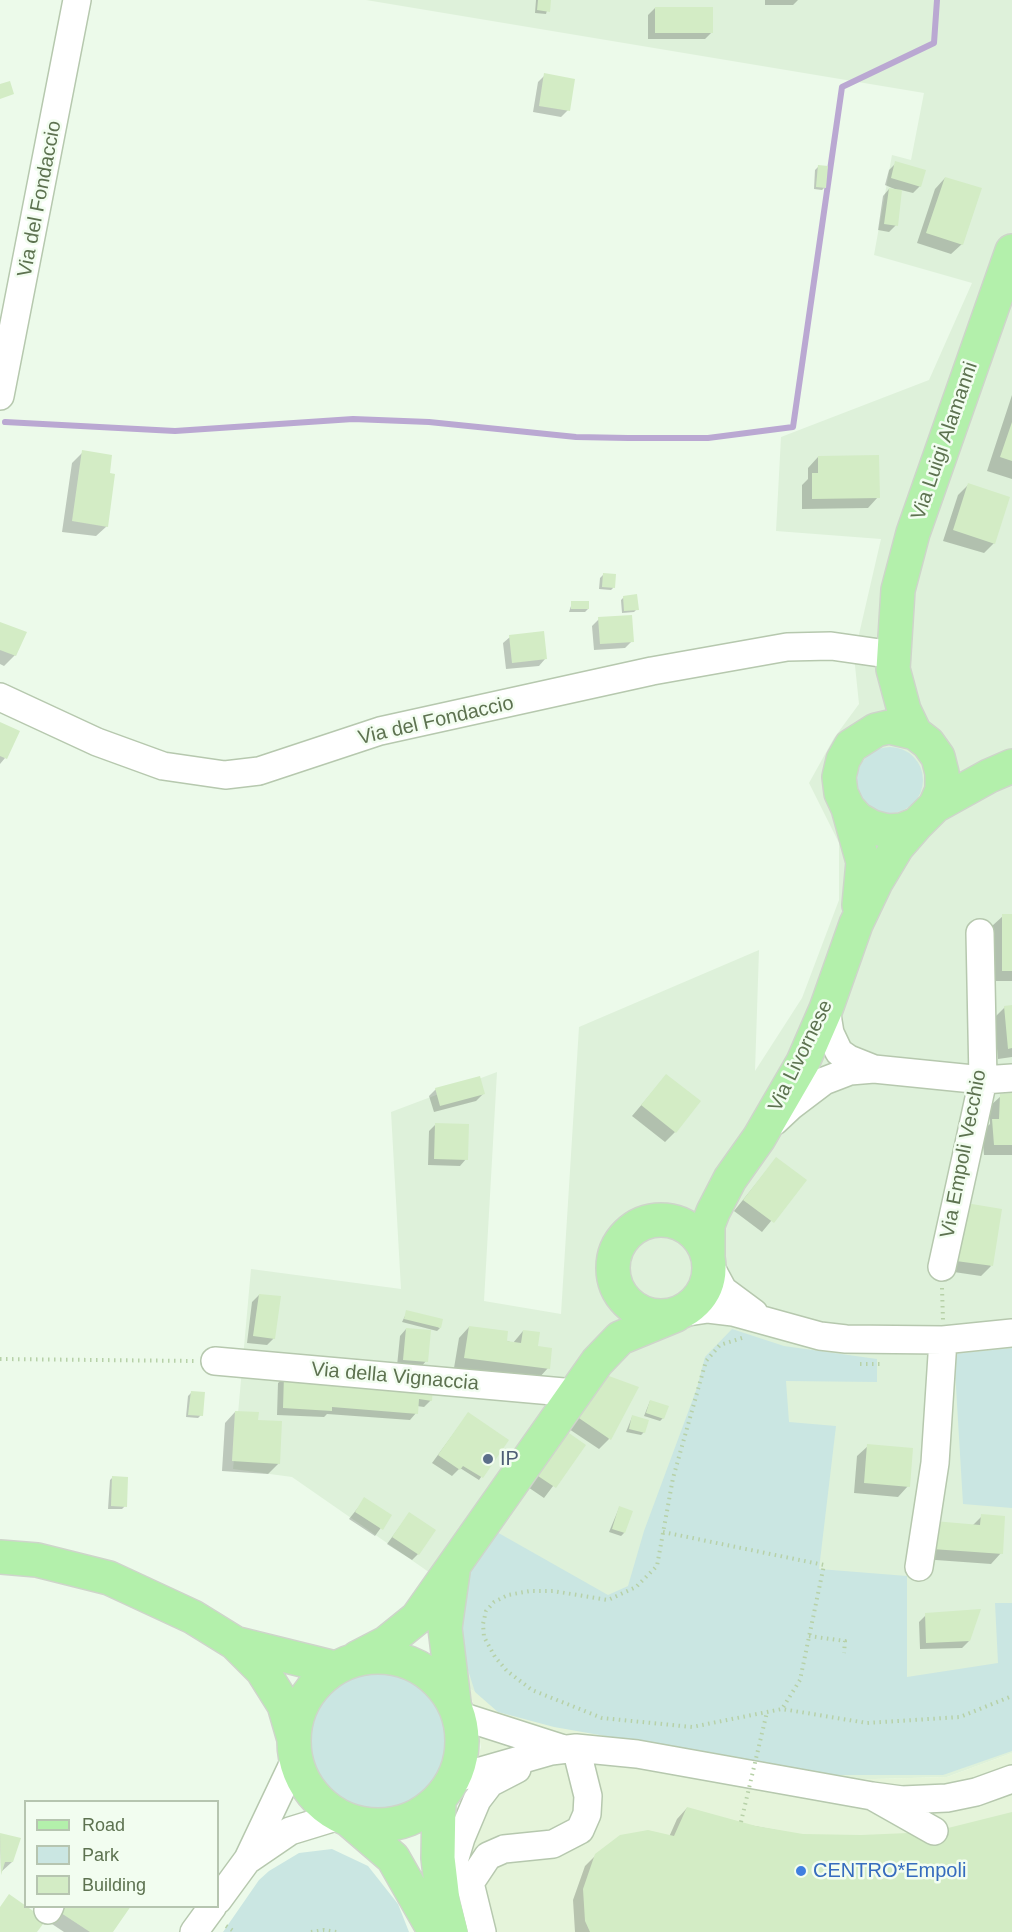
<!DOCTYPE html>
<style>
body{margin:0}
#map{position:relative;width:1012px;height:1932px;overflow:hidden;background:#ecfaea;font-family:Helvetica,sans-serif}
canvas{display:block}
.legend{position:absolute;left:24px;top:1800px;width:195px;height:108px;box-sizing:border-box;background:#f2fdf0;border:2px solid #b6c5b0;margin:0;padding:8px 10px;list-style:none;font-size:18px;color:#5d7250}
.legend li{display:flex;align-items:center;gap:12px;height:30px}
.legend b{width:30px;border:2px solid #b6c5b0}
</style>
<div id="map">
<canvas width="1012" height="1932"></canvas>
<ul class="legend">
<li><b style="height:8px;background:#b3f0ab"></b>Road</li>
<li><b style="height:16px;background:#cae6e2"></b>Park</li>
<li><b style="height:16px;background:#d3ecc5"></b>Building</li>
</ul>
</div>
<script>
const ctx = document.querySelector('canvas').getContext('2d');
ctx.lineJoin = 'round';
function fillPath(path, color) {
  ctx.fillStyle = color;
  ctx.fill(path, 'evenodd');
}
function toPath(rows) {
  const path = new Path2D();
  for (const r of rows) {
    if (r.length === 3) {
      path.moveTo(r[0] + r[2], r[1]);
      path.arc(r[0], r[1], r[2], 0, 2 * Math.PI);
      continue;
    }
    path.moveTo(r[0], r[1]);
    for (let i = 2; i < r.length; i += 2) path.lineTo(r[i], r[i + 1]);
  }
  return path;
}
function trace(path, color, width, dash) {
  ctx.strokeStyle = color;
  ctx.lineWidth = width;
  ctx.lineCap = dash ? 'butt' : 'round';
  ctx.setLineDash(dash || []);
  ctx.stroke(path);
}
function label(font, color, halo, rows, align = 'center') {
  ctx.font = font + ' Helvetica,sans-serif';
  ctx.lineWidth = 5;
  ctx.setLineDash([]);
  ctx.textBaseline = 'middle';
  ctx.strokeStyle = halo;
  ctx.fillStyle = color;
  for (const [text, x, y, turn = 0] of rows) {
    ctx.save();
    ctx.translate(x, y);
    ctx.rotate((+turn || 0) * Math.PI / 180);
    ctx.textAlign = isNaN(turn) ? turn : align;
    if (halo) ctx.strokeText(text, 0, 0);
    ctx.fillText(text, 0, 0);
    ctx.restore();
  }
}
fillPath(toPath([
 [366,0,1012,0,1012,1753,947,1777,839,1780,504,1708,470,1689,454,1656,459,1593,292,1477,233,1469,251,1269,401,1289,391,1112,497,1072,484,1301,561,1314,579,1027,759,950,755,1071,802,998,839,900,839,843,809,783,834,738,859,704,854,656,881,539,776,531,781,437,929,380,972,283,874,255,892,155,911,160,924,93]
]), '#def1da');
fillPath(toPath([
 [470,1689,504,1708,839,1780,947,1777,1012,1753,1012,1932,470,1932,447,1829,466,1793,481,1747]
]), '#e5f4da');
fillPath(toPath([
 [890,780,33],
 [732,1329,784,1346,877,1359,877,1382,786,1381,789,1422,836,1426,819,1569,907,1576,907,1677,998,1663,995,1603,1012,1603,1012,1751,943,1775,827,1775,554,1727,498,1712,475,1692,466,1664,462,1630,472,1561,495,1531,608,1595,628,1586,644,1531,697,1388,705,1357],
 [1012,1348,1012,1508,963,1504,954,1354],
 [378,1741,70],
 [332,1849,368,1866,398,1904,409,1932,223,1932,259,1880,269,1871,299,1853]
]), '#cae6e2');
fillPath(toPath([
 [536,0,550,0,546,14,535,13],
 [765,0,798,0,793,5,765,5],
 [655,8,712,32,705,39,648,39,648,15],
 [545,75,568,110,561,117,533,112,538,82],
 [896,163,920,186,913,193,901,190,896,225,889,232,878,230,883,196,889,189,897,190,885,185,889,170],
 [818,167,825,187,822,190,814,189,815,170],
 [945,178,962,244,951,254,917,243,935,189],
 [1012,395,1012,479,987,471],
 [83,452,107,526,96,536,62,532,72,463],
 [818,457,878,497,868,508,802,509,802,485,808,479,808,468],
 [968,485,994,543,984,553,943,541,958,495],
 [603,575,614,587,611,590,599,589,600,578],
 [624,597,637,609,634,612,622,613,621,600],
 [572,603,588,609,585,612,569,612],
 [599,619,632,641,625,648,594,650,592,626],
 [0,624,15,655,4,666,0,664],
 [510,637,545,659,539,666,506,669,503,643],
 [0,723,18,731,5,758,0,764],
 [1012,914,1012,981,992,981,992,926,1003,916],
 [1005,1007,1012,1007,1012,1057,998,1059,994,1018],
 [666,1076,675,1132,665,1142,632,1116],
 [436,1089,483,1094,476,1101,434,1112,429,1096],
 [1012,1095,1012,1155,984,1155,982,1131,990,1124,990,1106,1001,1096],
 [436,1124,466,1159,460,1166,428,1165,429,1131],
 [776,1159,805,1180,762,1232,734,1211],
 [956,1216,991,1266,981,1276,947,1271],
 [259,1295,274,1338,267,1345,247,1343,252,1302],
 [407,1312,440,1328,437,1331,402,1322],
 [469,1327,513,1343,523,1331,548,1368,538,1379,454,1368,459,1338],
 [406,1329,426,1361,420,1368,397,1366,400,1336],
 [285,1377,431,1400,424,1407,417,1406,416,1413,410,1420,327,1414,324,1417,277,1415,278,1383],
 [587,1385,609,1439,599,1449,563,1425],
 [191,1393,201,1415,198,1418,186,1417,188,1396],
 [650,1401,663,1418,660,1421,644,1416],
 [235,1412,257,1421,279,1463,268,1474,222,1471,225,1423],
 [468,1414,507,1440,479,1480,460,1468,452,1476,432,1463],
 [632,1417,644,1432,641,1435,626,1432],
 [584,1445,544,1498,519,1481],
 [868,1446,908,1486,898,1497,854,1493,857,1456],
 [113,1477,125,1506,122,1509,108,1509,110,1480],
 [365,1499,390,1515,375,1536,349,1519],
 [619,1508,624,1533,621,1536,609,1532],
 [409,1514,418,1554,412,1560,387,1544],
 [982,1516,1001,1553,991,1564,922,1559,924,1533,972,1526],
 [926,1615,969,1641,962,1648,920,1649,919,1622],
 [687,1808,718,1819,802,1835,861,1837,932,1833,1012,1813,1012,1932,575,1932,573,1900,585,1866,596,1855,669,1837,677,1819],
 [0,1835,19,1839,12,1862,1,1872],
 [65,1906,130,1906,111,1932,64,1932,52,1924]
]), '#0003');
trace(toPath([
 [5,422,175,431,353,419,429,422,576,437,628,438,708,438,793,427,842,87,934,43,937,0]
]), '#baa8d2', 6);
fillPath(toPath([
 [538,0,551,0,550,12,537,10],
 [655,7,713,7,713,33,655,33],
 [544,73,575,79,570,111,539,106],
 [10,81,14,94,0,99,0,84],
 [895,161,926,170,921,187,891,178],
 [818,165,828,166,826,188,816,187],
 [945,177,982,188,963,245,926,233],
 [889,188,902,190,898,226,884,224],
 [1012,422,1012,461,1000,457],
 [82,450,112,455,110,473,115,474,108,527,72,521],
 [879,455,880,498,812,499,812,473,818,473,818,456],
 [968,483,1010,497,995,544,953,530],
 [603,573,616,574,615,588,602,587],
 [637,594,639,610,624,611,623,596],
 [571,601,589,601,589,609,571,609],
 [632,615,634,642,600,644,598,617],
 [0,622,27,632,16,656,0,650],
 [544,631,547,659,512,663,509,635],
 [0,722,20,731,7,759,0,756],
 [1002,914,1012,914,1012,971,1002,971],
 [1012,1005,1012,1048,1008,1049,1004,1006],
 [666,1074,701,1101,676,1133,641,1105],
 [480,1076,485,1094,440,1106,435,1088],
 [1012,1093,1012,1145,994,1145,992,1119,999,1119,1000,1094],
 [435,1123,469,1124,468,1160,434,1159],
 [776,1157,807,1180,774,1223,743,1200],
 [966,1203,1002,1209,993,1266,956,1261],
 [259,1294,281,1296,275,1339,253,1336],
 [406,1310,443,1319,441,1328,404,1319],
 [469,1326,508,1331,507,1341,521,1343,523,1330,540,1332,538,1346,552,1348,550,1369,464,1358],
 [406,1328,431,1330,428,1362,403,1360],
 [598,1372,639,1387,611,1440,573,1414],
 [284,1375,433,1386,432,1401,419,1399,418,1414,332,1407,332,1411,283,1408],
 [191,1391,205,1392,203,1416,188,1415],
 [650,1400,669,1406,664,1419,646,1413],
 [235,1411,259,1412,258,1420,282,1421,280,1464,232,1461],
 [468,1412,509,1440,483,1478,463,1466,460,1470,438,1455],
 [632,1415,649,1420,645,1433,629,1429],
 [559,1426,586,1445,556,1488,529,1470],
 [867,1444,913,1448,910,1487,864,1483],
 [112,1476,128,1477,127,1507,111,1506],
 [364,1497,392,1515,383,1530,355,1512],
 [619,1506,633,1511,625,1533,612,1529],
 [409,1512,436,1530,419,1555,392,1537],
 [981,1514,1005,1516,1003,1554,932,1549,934,1521,980,1525],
 [981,1609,970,1641,926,1643,925,1613],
 [687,1807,756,1826,803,1834,861,1835,932,1832,1012,1812,1012,1932,590,1932,585,1921,583,1889,595,1854,620,1835,648,1830,674,1836],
 [0,1833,21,1838,13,1862,5,1862,1,1875],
 [9,1894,46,1920,37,1932,0,1932,0,1907],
 [66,1906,131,1906,113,1932,90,1932,61,1913]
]), '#d3ecc5');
const minor = toPath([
 [0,396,77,0],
 [0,697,97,742,163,766,225,775,259,771,380,731,652,671,787,647,831,646,887,654],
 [826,1009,830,1033,839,1052,849,1059,874,1069],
 [775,1121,791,1106,824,1081,850,1071,874,1069,983,1080,1012,1078],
 [710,1266,723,1290,754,1313],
 [942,1267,983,1080,980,933],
 [681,1313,708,1309,733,1312,820,1336,846,1339,943,1340,1012,1333],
 [215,1361,575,1393],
 [919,1567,935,1463,943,1340],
 [458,1715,564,1749],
 [453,1779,551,1751,576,1748,637,1754,872,1796],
 [934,1831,872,1796,902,1800,947,1798,976,1792,1012,1779],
 [249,1859,290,1831,339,1816],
 [445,1891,461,1838,477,1800,490,1783,517,1769],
 [218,1900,248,1859,295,1760],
 [48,1910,50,1906],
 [194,1932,213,1906],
 [482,1932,470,1883,488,1856,504,1849,553,1844,580,1830,587,1814,588,1796,576,1748]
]);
const major = toPath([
 [915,733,889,727,876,730,851,746,843,760,839,777,841,793,848,808,858,819,872,827,887,831,902,830,917,824,935,806,942,790,942,773,938,757,928,743,915,733,904,710,893,669,898,590,913,533,1012,251],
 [935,806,989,776,1012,766],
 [848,808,863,862,859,905],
 [661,1268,48],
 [708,1255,708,1225,713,1212,730,1179,759,1138,803,1062,826,1009,856,924,876,882,897,847,917,824],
 [0,1557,37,1560,109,1578,193,1617,235,1643,262,1670,284,1705,293,1736],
 [453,1572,445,1628,454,1702],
 [238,1644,335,1668],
 [378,1741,84],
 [357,1658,386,1643,417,1618,597,1362,620,1338,676,1315],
 [439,1799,438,1858,443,1901,451,1932],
 [350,1821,393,1858,435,1932]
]);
trace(minor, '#b6c8ae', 30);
trace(major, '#ced5ca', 36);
trace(toPath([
 [942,1288,943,1320],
 [742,1338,720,1345,706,1361,673,1478,657,1566,636,1587,608,1600,553,1591,530,1591,508,1595,494,1602,486,1611,483,1624,484,1637,495,1657,507,1671,532,1690,602,1718,692,1727,782,1709,867,1723,960,1717,1012,1696],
 [0,1359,194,1361],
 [860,1364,880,1364],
 [663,1532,824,1565,800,1680,782,1709],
 [809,1636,845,1641,844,1653],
 [226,1926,235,1932],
 [311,1932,324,1930,337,1932]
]), '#b7d1a8', 4, [1.5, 4.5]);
trace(minor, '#fff', 27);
trace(major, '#b3f0ab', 33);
trace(toPath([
 [741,1822,767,1712]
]), '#b7d1a8', 4, [1.5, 4.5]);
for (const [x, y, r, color] of [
 [488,1459,6,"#5c6f8a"],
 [801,1871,6,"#3f7fe0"]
]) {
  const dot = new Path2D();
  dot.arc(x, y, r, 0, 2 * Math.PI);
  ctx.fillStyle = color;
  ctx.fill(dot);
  trace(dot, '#f2fdf0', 2);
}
label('20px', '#5d7250', '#f2fdf0', [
 ["Via del Fondaccio",40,199,-79],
 ["Via Luigi Alamanni",945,441,-71],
 ["Via del Fondaccio",436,721,-13],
 ["Via Livornese",801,1056,-64],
 ["Via Empoli Vecchio",964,1154,-79],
 ["Via della Vignaccia",395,1377,5]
]);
label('20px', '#4e5e75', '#f2fdf0', [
 ["IP",500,1459]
], 'left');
label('20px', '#366cbe', '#f2fdf0', [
 ["CENTRO*Empoli",813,1871]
], 'left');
</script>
